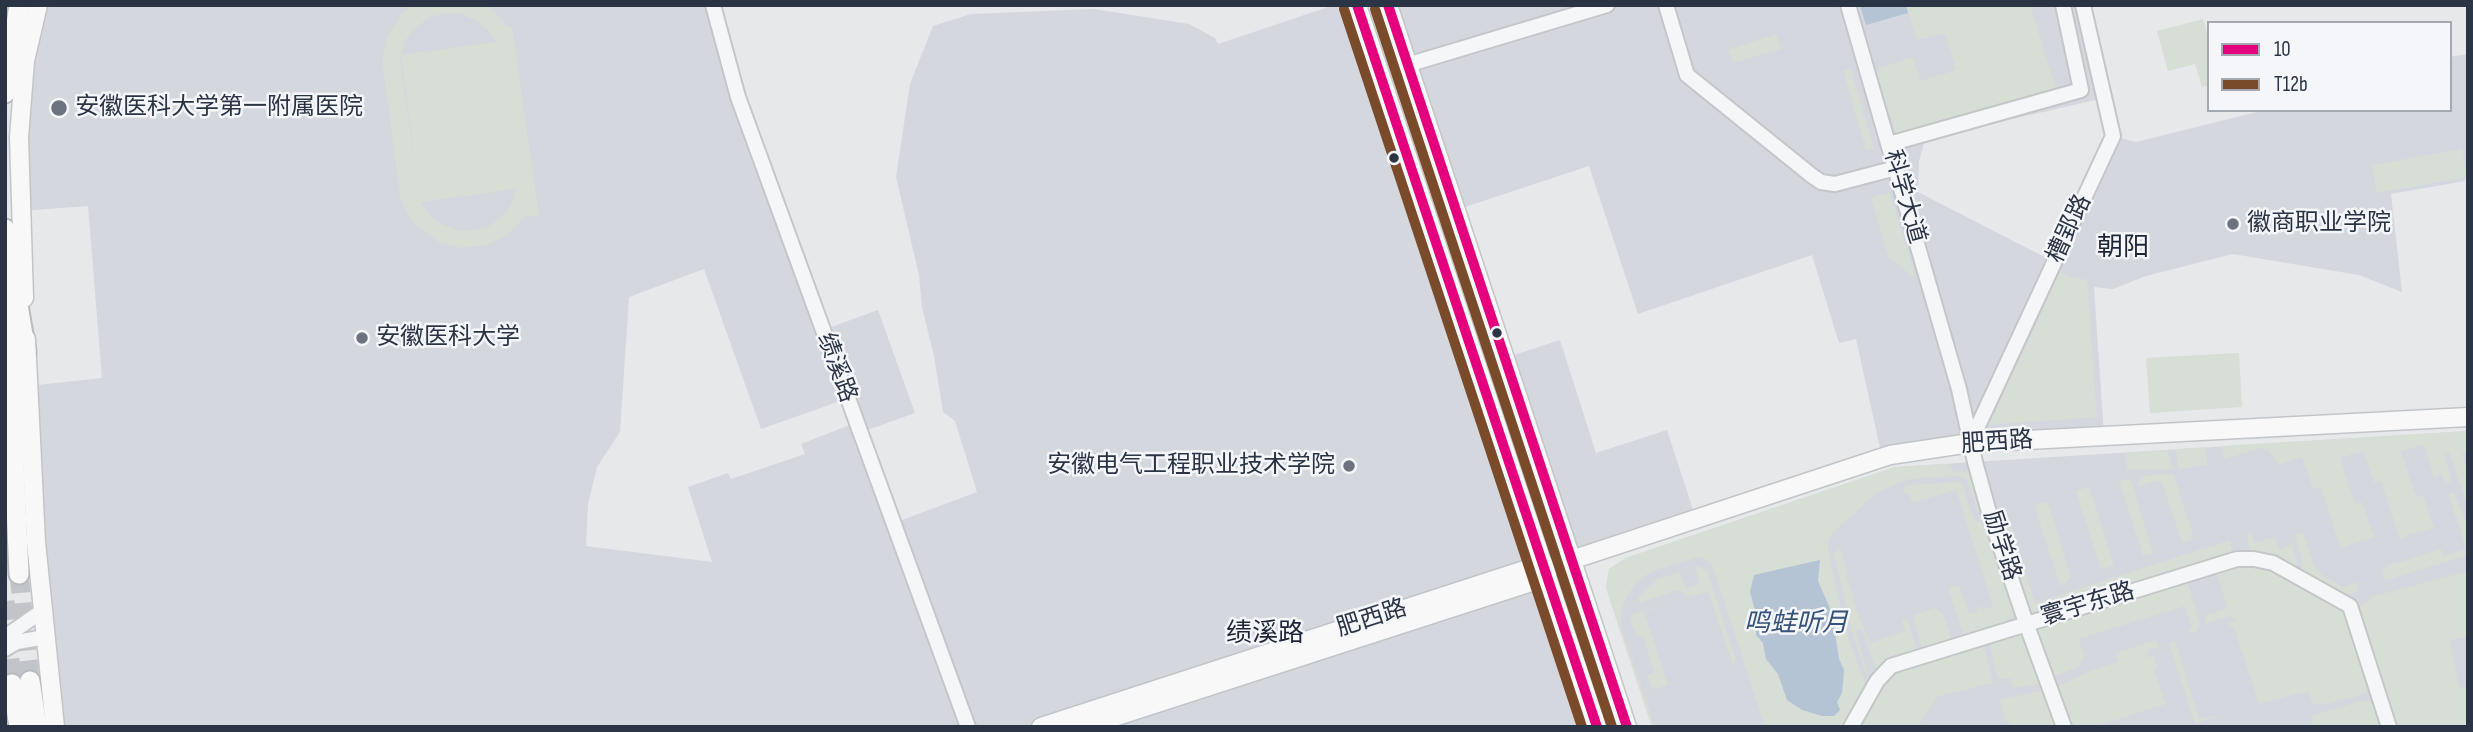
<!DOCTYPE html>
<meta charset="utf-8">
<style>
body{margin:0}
#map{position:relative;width:2473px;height:732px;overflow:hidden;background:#e6e8ea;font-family:"Sofia Sans Condensed",sans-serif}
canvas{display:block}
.frame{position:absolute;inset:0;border:7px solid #2b3445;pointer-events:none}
.legend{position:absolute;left:2207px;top:21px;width:245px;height:91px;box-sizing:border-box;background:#f4f6f9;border:2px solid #a4a8b1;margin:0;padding:9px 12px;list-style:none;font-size:21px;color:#2b3445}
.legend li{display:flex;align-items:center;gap:14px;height:35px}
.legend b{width:35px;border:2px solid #a4a8b1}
</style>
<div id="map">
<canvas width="2473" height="732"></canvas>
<div class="frame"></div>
<ul class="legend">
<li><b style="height:9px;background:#e5007d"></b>10</li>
<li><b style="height:9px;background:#7a4b2a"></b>T12b</li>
</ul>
</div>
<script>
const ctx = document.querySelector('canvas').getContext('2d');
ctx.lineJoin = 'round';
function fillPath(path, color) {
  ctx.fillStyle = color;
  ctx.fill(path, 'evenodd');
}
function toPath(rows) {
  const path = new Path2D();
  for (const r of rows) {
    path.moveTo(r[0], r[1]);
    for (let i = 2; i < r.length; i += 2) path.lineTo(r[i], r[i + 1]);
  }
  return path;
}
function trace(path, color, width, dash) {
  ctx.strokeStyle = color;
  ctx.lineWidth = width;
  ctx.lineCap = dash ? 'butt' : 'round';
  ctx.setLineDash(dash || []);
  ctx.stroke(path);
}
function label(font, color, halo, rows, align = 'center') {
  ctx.font = font + ' "Sofia Sans Condensed","Noto Sans SC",sans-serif';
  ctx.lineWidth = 5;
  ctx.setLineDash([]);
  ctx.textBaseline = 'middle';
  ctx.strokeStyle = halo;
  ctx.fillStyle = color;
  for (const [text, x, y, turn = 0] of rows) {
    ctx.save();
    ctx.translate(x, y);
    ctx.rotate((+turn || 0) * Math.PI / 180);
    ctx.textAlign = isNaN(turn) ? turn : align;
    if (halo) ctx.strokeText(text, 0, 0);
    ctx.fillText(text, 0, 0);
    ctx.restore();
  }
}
fillPath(toPath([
 [38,5,713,5,823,330,878,310,915,413,859,433,894,523,977,492,955,421,943,412,934,356,922,307,919,275,896,177,910,84,933,26,971,14,1094,9,1189,24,1215,38,1218,44,1334,5,1357,5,1543,564,1041,727,55,727,29,386,102,378,88,206,20,211],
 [704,269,761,429,846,399,855,423,801,444,805,454,731,479,728,473,688,487,712,562,586,546,588,504,597,467,620,432,629,297],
 [1388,5,2083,5,2104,98,1925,139,1919,161,1918,192,2054,262,2113,136,2136,142,2265,110,2450,110,2450,57,2468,54,2468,140,2465,181,2391,194,2402,292,2359,275,2233,254,2146,276,2113,289,2094,287,2104,436,1882,457,1856,339,1839,343,1812,255,1638,314,1589,166,1456,210],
 [1560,340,1596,453,1667,430,1696,519,1573,560,1505,358],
 [2468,431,2468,727,1652,727,1606,588,1609,569,1626,558,1895,467],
 [1547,577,1597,727,1083,727]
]), '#d4d7dd');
fillPath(toPath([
 [413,5,484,5,494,11,508,27,512,27,539,215,525,217,507,235,488,245,461,248,438,242,413,223,404,207,400,196,382,59,388,35,401,15],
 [446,13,460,14,474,19,490,32,496,42,401,55,420,200,400,59,404,42,413,30,430,17],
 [516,189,513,202,505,214,489,226,475,230,460,231,440,224,428,213,421,202],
 [1906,5,2030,5,2058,95,1897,137,1875,70,1913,57,1920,81,1956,70,1945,34,1917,40],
 [2203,19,2209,40,2209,85,2202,87,2195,64,2168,71,2157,31],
 [1776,34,1781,49,1733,63,1728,50],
 [1851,69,1874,148,1866,150,1843,71],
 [2462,149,2467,177,2377,193,2372,165],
 [1890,192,1916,279,1888,257,1871,198],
 [2061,271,2069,276,2087,280,2097,417,1989,425],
 [2239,353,2242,407,2150,413,2146,358],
 [2468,431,2468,452,2462,454,2468,470,2468,508,2449,452,2444,454,2452,481,2445,484,2442,474,2434,477,2423,444,2401,452,2416,497,2423,495,2434,528,2407,535,2407,537,2400,539,2381,481,2374,483,2363,451,2340,458,2355,504,2362,502,2374,538,2348,545,2341,550,2321,487,2313,489,2302,457,2279,465,2268,450,2261,448,2224,459,2221,446],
 [2206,447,2207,465,2179,469,2175,449],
 [2167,450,2173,469,2127,470,2125,453],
 [1947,464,1954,471,1967,473,1971,477,1981,513,1978,513,1968,481,1959,476,1909,479,1879,491,1834,532,1828,541,1828,550,1847,635,1864,680,1865,693,1846,727,1765,727,1712,565,1707,560,1697,557,1650,572,1637,582,1628,594,1622,608,1621,626,1655,727,1652,727,1606,588,1609,569,1626,558,1895,467],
 [1820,560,1818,581,1832,613,1839,659,1844,670,1837,702,1785,690,1778,674,1766,659,1763,643,1756,635,1755,610,1750,592,1754,575],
 [2160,474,2174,475,2194,539,2182,543,2162,482,2154,481,2138,487,2140,477],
 [2126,479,2131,480,2153,553,2143,556,2119,481],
 [1957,482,1962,484,1974,520,1985,524,2016,613,1999,626,1968,636,1963,633,1948,588,1959,585,1969,614,1978,611,1977,606,1979,605,1981,610,1993,606,1956,490,1912,503,1909,494,1905,494,1903,489,1907,485],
 [2089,487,2114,565,2101,570,2076,491],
 [2454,492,2468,526,2468,555,2384,581,2381,570,2391,563,2397,563,2441,549,2444,556,2466,549,2448,494],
 [2048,502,2071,577,2061,587,2034,505],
 [2007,513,2035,603,2230,540,2232,551,2228,556,2039,615,2032,614,2025,606,1996,519,1997,515],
 [2303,532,2314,565,2324,577,2343,587,2358,582,2358,591,2352,594,2336,594,2302,576,2302,561,2295,535],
 [2251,533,2254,543,2275,537,2279,549,2292,545,2297,561,2296,565,2291,568,2250,553,2247,534],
 [1840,548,1848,575,1846,577,1854,596,1852,597,1869,643,1905,631,1902,620,1907,619,1917,649,1878,670,1875,667,1863,632,1858,629,1856,634,1869,677,1868,679,1852,632,1834,554],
 [2260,563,2347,612,2371,685,2368,690,2361,695,2323,705,2312,703,2308,691,2259,704,2233,626,2229,626,2228,623,2237,620,2230,616,2204,624,2206,615,2228,608,2217,573,2220,568],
 [1699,566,1707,570,1736,660,1733,666,1708,591,1689,597,1678,590,1639,603,1638,597,1656,580,1680,572,1686,589,1700,584,1695,567],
 [2468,571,2468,637,2450,640,2459,687,2466,687,2468,696,2468,727,2392,727,2357,614,2358,608,2371,597],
 [2182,580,2188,584,2200,623,2198,629,2191,634,2189,630,2192,628,2185,606,2078,639,2085,656,2078,667,2056,676,2048,672,2035,629],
 [1676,601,1644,612,1668,685,1656,689,1651,686,1647,675,1654,672,1643,636,1636,637,1630,619,1633,614],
 [1936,608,1943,614,1951,637,1948,642,1922,648,1913,618,1914,615],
 [2015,632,2027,638,2042,682,2039,684,2013,688,2010,678,1998,679,1988,639],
 [2156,640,2158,647,2149,650,2146,658,2154,655,2157,666,2154,671,2166,704,2093,727,2070,727,2055,688,2090,671,2118,662,2116,653],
 [2175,640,2199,719,2225,714,2195,724,2169,644],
 [1983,641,1993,683,1937,697,1917,727,1856,727,1887,674],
 [2042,691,2045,693,2059,727,2008,727,2010,723,2005,720,2000,699],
 [2362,701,2373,701,2376,703,2383,727,2313,727,2312,718,2314,715]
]), '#d6ded6');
fillPath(toPath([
 [1860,5,1906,5,1908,13,1866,25],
 [1820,560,1818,581,1832,613,1839,659,1844,670,1842,693,1837,702,1840,710,1834,716,1822,716,1802,710,1787,700,1778,674,1766,659,1763,643,1756,635,1755,610,1750,592,1754,575]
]), '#b4c4d5');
trace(toPath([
 [19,574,30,681],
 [5,601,12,684]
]), '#c1c4c9', 19, [19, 10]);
const minor = toPath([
 [713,5,738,97,968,727],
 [1666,5,1687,75,1811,175,1821,182,1835,184,1896,168],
 [1848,5,1959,389,1975,462,1990,516,2026,623,2064,727],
 [1407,65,1607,5],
 [1889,144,2081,90,2063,5],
 [1970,443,2113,136,2083,5],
 [5,637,42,611],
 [5,649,17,642,45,637],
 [1851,727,1877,681,1891,666,2237,559,2254,559,2273,563,2350,606,2389,727]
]);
const major = toPath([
 [1357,5,1597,727],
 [1388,5,1627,727],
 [24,298,19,137,25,61,38,5],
 [26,339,36,542,55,727],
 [1544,569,1890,455,1970,443,2468,417],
 [1041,727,1543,564],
 [1083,727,1547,577]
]);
const highway = toPath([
 [5,93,19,5],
 [5,229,26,352],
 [5,259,19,574],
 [30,681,37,727],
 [12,684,19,727]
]);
trace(minor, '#c4c6c8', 18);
trace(major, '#c2c5c8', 21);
trace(highway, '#b8bbbf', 23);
trace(minor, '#f5f6f7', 14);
trace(major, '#f8f8f8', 18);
trace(highway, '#f8f8f8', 19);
trace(toPath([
 [1357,5,1597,727],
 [1388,5,1627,727]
]), '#e5007d', 10);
trace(toPath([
 [1344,9,1582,727],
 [1375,9,1612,727]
]), '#7a4b2a', 10);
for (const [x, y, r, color] of [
 [59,108,9,"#6c737f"],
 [1394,158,6,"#2b3445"],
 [2233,224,7,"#6c737f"],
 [1497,333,6,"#2b3445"],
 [362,338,7,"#6c737f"],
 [1349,466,7,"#6c737f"]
]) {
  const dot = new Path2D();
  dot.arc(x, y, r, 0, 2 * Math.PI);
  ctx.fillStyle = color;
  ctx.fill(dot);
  trace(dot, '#f4f6f9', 2.5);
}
label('24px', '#2b3445', '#f4f6f9', [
 ["安徽医科大学第一附属医院",75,108],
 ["徽商职业学院",2247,224],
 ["安徽医科大学",376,338],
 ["安徽电气工程职业技术学院",1335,466,"right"]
], 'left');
label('24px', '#2b3445', '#f4f6f9', [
 ["科学大道",1904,197,74],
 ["槽郢路",2070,229,-65],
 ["绩溪路",836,368,70],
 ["肥西路",1997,443,-4],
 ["励学路",2001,546,72],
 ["寰宇东路",2088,605,-17],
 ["肥西路",1372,619,-18]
]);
label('26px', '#1d2536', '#f4f6f9', [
 ["朝阳",2123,248],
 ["绩溪路",1265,634]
]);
label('italic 26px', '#34527a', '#f4f6f9', [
 ["鸣蛙听月",1796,624]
]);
</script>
